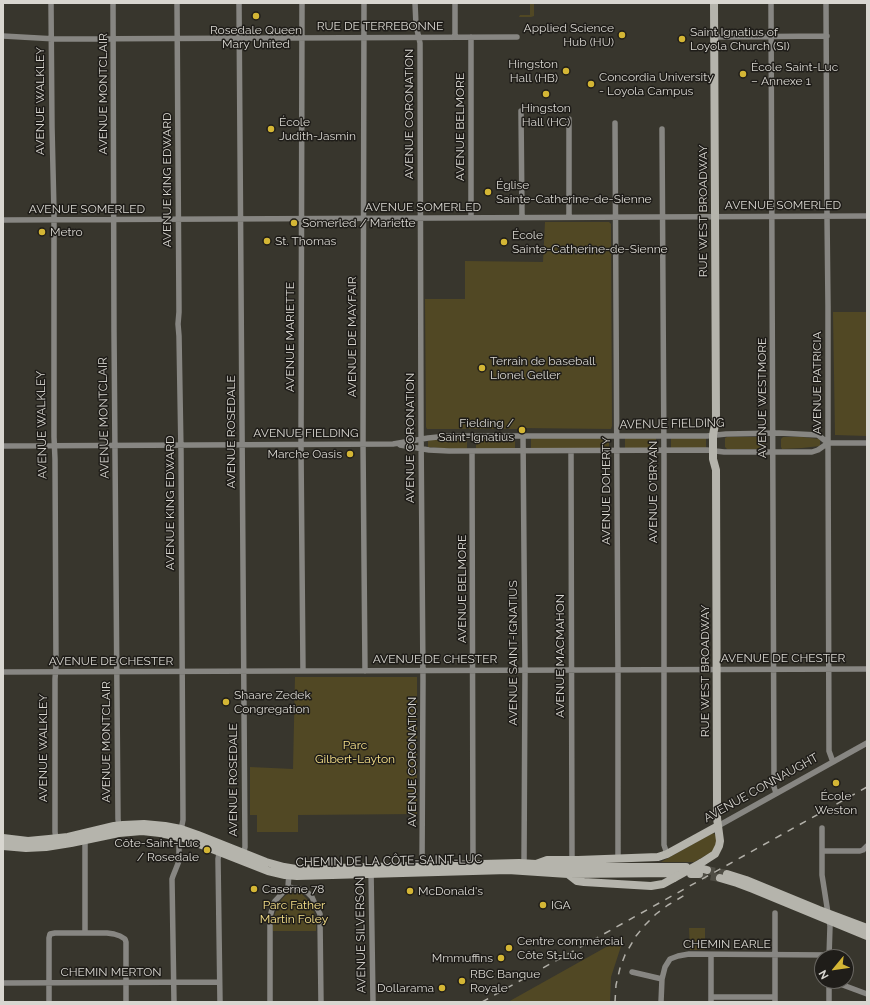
<!DOCTYPE html>
<meta charset="utf-8">
<style>
body{margin:0}
#map{position:relative;width:870px;height:1005px;overflow:hidden;background:#38362d;font-family:Raleway,sans-serif}
canvas{display:block}
.frame{position:absolute;inset:0;border:4px solid #d8d6d0;pointer-events:none}
.north{position:absolute;left:814px;top:949px;width:40px;height:40px;box-sizing:border-box;background:#1f1d19;border:1px solid #696762;border-radius:50%;rotate:241deg;font-size:11px;font-weight:700;line-height:16px;text-align:center;color:#d8d6d0}
.north::after{content:'';display:block;margin:auto;width:14px;height:18px;background:#d4b635;clip-path:polygon(50% 0,100% 100%,50% 72%,0 100%)}
</style>
<div id="map">
<canvas width="870" height="1005"></canvas>
<div class="frame"></div>
<div class="north">N</div>
</div>
<script>
const ctx = document.querySelector('canvas').getContext('2d');
ctx.lineJoin = 'round';
function fillPath(path, color) {
  ctx.fillStyle = color;
  ctx.fill(path, 'evenodd');
}
function toPath(rows) {
  const path = new Path2D();
  for (const r of rows) {
    path.moveTo(r[0], r[1]);
    for (let i = 2; i < r.length; i += 2) path.lineTo(r[i], r[i + 1]);
  }
  return path;
}
function trace(path, color, width, dash) {
  ctx.strokeStyle = color;
  ctx.lineWidth = width;
  ctx.lineCap = dash ? 'butt' : 'round';
  ctx.setLineDash(dash || []);
  ctx.stroke(path);
}
function label(font, color, halo, rows, align = 'center') {
  ctx.font = font + ' Raleway,sans-serif';
  ctx.lineWidth = 3;
  ctx.setLineDash([]);
  ctx.textBaseline = 'middle';
  ctx.strokeStyle = halo;
  ctx.fillStyle = color;
  for (const [text, x, y, turn = 0] of rows) {
    ctx.save();
    ctx.translate(x, y);
    ctx.rotate((+turn || 0) * Math.PI / 180);
    ctx.textAlign = isNaN(turn) ? turn : align;
    if (halo) ctx.strokeText(text, 0, 0);
    ctx.fillText(text, 0, 0);
    ctx.restore();
  }
}
fillPath(toPath([
 [530,3,534,3,534,16,531,17,519,17,520,15,530,15],
 [545,222,609,222,611,224,612,426,611,429,521,428,521,429,427,429,426,427,425,299,465,299,465,261,543,262],
 [833,312,867,312,867,436,835,435],
 [727,437,763,437,765,439,764,448,762,449,727,449,725,447,725,438],
 [783,437,802,437,819,439,820,440,820,446,802,448,782,449,781,447,781,439],
 [447,438,467,438,467,450,428,447,428,441,430,440],
 [476,438,515,438,515,449,476,450],
 [531,438,609,438,609,449,531,449],
 [625,438,656,438,656,448,625,448],
 [671,438,706,438,706,448,671,448],
 [295,677,417,677,417,814,298,815,298,832,257,832,257,815,250,815,250,767,293,769],
 [713,833,716,835,717,843,714,850,710,853,694,862,661,862],
 [293,892,302,894,309,901,314,912,316,918,316,931,273,931,273,919,279,903,283,898,287,894],
 [689,928,705,928,705,950,690,950],
 [624,937,611,977,610,1002,508,1002]
]), '#514824');
trace(toPath([
 [707,870,727,874],
 [699,874,720,878]
]), '#504e45', 8, [8, 4]);
trace(toPath([
 [51,3,52,127,54,212,54,437,55,459,56,665,55,679,55,832,56,839],
 [113,3,114,332,118,819,119,828],
 [239,3,245,847,243,856],
 [302,3,301,451,303,671],
 [364,3,363,444,365,671],
 [415,3,416,25,420,43,421,430,423,679,422,868],
 [455,3,455,37],
 [771,3,774,780,774,787,776,793],
 [826,3,827,216,828,306,828,443,829,751,833,762],
 [3,36,56,39,517,37],
 [471,37,471,217],
 [714,37,827,36],
 [521,111,522,217],
 [569,119,569,217],
 [615,123,618,675,618,859],
 [662,129,664,459,664,845,667,854],
 [3,220,867,216],
 [523,436,525,670,524,866],
 [400,445,429,450,449,451,707,450,724,452,812,452,818,450,828,443,867,443],
 [3,446,393,444,428,438,448,436,707,436,726,434,779,433,818,435,828,443],
 [472,451,473,867],
 [571,451,572,860],
 [3,672,867,669],
 [718,826,867,743],
 [822,828,822,875,830,926,829,957],
 [84,837,85,844,85,933],
 [823,851,860,851,863,850,867,846],
 [371,871,373,1002],
 [288,887,300,889,308,893,312,897,315,904,320,914,320,920,321,1002],
 [632,972,662,979],
 [832,981,867,994],
 [3,983,219,982],
 [711,997,775,997],
 [49,1002,49,938,50,934,55,933,107,933,114,934,120,936,125,939,126,942,126,1002],
 [174,1002,172,879,173,876,179,861,179,840,183,820,181,452,179,336,178,324,179,312,177,3],
 [220,1002,218,859,220,848],
 [270,1002,270,917,273,905,275,901,288,887,289,873],
 [661,1002,662,979,665,967,670,959,678,956,689,954,829,955],
 [711,1002,711,955],
 [775,1002,775,913],
 [829,1002,829,981]
]), '#878682', 5.5);
trace(toPath([
 [3,838,28,841,49,839,68,837,114,826,123,825,144,824,165,826,181,829,198,835,266,862,284,867,296,869,519,863,536,864,547,866,564,867,686,867],
 [3,846,26,848,46,847,71,843,119,833,142,831,160,833,184,838,268,871,285,875,297,876,508,870,568,874,675,873],
 [701,863,715,854,719,846,720,841,717,818,717,800,716,470,713,459,713,435,716,419,714,3],
 [536,864,547,860,578,860,658,857,667,854,718,826],
 [700,868,707,870],
 [568,874,577,881,584,882,651,886,663,884,674,878],
 [691,874,699,874],
 [727,874,746,880,819,910,867,928],
 [720,878,737,883,753,889,867,936]
]), '#b5b4ac', 8);
trace(toPath([
 [482,1002,867,787],
 [615,1002,616,985,620,968,625,955,636,936,645,925,656,914,668,905,685,895]
]), '#b2b0a9', 1.5, [7, 7]);
trace(toPath([
 [674,878,701,863]
]), '#b5b4ac', 8);
for (const [x, y, r, color] of [
 [256,16,4,"#d4b635"],
 [622,35,4,"#d4b635"],
 [682,39,4,"#d4b635"],
 [566,71,4,"#d4b635"],
 [743,74,4,"#d4b635"],
 [591,84,4,"#d4b635"],
 [546,94,4,"#d4b635"],
 [271,129,4,"#d4b635"],
 [488,192,4,"#d4b635"],
 [294,223,4,"#d4b635"],
 [42,232,4,"#d4b635"],
 [267,241,4,"#d4b635"],
 [504,242,4,"#d4b635"],
 [482,368,4,"#d4b635"],
 [522,430,4,"#d4b635"],
 [350,454,4,"#d4b635"],
 [226,702,4,"#d4b635"],
 [836,783,4,"#d4b635"],
 [207,850,4,"#d4b635"],
 [254,889,4,"#d4b635"],
 [410,891,4,"#d4b635"],
 [543,905,4,"#d4b635"],
 [509,948,4,"#d4b635"],
 [501,958,4,"#d4b635"],
 [462,981,4,"#d4b635"],
 [442,988,4,"#d4b635"]
]) {
  const dot = new Path2D();
  dot.arc(x, y, r, 0, 2 * Math.PI);
  ctx.fillStyle = color;
  ctx.fill(dot);
  trace(dot, '#1f1d19', 1.5);
}
label('12px', '#d8d6d0', '#1f1d19', [
 ["RUE DE TERREBONNE",380,26],
 ["AVENUE MONTCLAIR",103,94,-90],
 ["AVENUE WALKLEY",40,101,-90],
 ["AVENUE CORONATION",409,114,-90],
 ["AVENUE BELMORE",460,127,-90],
 ["AVENUE KING EDWARD",167,180,-90],
 ["AVENUE SOMERLED",783,205],
 ["AVENUE SOMERLED",423,207],
 ["AVENUE SOMERLED",87,209],
 ["RUE WEST BROADWAY",703,211,-90],
 ["AVENUE MARIETTE",290,337,-90],
 ["AVENUE DE MAYFAIR",352,337,-90],
 ["AVENUE PATRICIA",817,383,-90],
 ["AVENUE WESTMORE",762,398,-90],
 ["AVENUE MONTCLAIR",104,418,-91],
 ["AVENUE FIELDING",672,424,-1],
 ["AVENUE WALKLEY",42,425,-91],
 ["AVENUE ROSEDALE",231,432,-90],
 ["AVENUE FIELDING",306,433],
 ["AVENUE CORONATION",410,438,-90],
 ["AVENUE DOHERTY",606,491,-90],
 ["AVENUE O'BRYAN",653,492,-90],
 ["AVENUE KING EDWARD",170,503,-90],
 ["AVENUE BELMORE",462,589,-90],
 ["AVENUE SAINT-IGNATIUS",513,653,-90],
 ["AVENUE MACMAHON",560,656,-90],
 ["AVENUE DE CHESTER",783,658],
 ["AVENUE DE CHESTER",435,659],
 ["AVENUE DE CHESTER",111,661],
 ["RUE WEST BROADWAY",705,671,-90],
 ["AVENUE MONTCLAIR",106,742,-90],
 ["AVENUE WALKLEY",43,748,-90],
 ["AVENUE CORONATION",412,762,-90],
 ["AVENUE ROSEDALE",233,780,-90],
 ["AVENUE CONNAUGHT",761,788,-29],
 ["CHEMIN DE LA CÔTE-SAINT-LUC",389,861,-1],
 ["AVENUE SILVERSON",361,935,-91],
 ["CHEMIN EARLE",727,944],
 ["CHEMIN MERTON",111,972]
]);
label('12px', '#d8d6d0', '#1f1d19', [
 ["Applied Science",614,28,"right"],
 ["Hub (HU)",614,42,"right"],
 ["Rosedale Queen",256,30,"center"],
 ["Mary United",256,44,"center"],
 ["Saint Ignatius of",690,32],
 ["Loyola Church (SI)",690,46],
 ["Hingston",558,64,"right"],
 ["Hall (HB)",558,78,"right"],
 ["École Saint-Luc",751,67],
 ["– Annexe 1",751,81],
 ["Concordia University",599,77],
 ["- Loyola Campus",599,91],
 ["Hingston",546,108,"center"],
 ["Hall (HC)",546,122,"center"],
 ["École",279,122],
 ["Judith-Jasmin",279,136],
 ["Église",496,185],
 ["Sainte-Catherine-de-Sienne",496,199],
 ["Somerled / Mariette",302,223],
 ["Metro",50,232],
 ["École",512,235],
 ["Sainte-Catherine-de-Sienne",512,249],
 ["St. Thomas",275,241],
 ["Terrain de baseball",490,361],
 ["Lionel Geller",490,375],
 ["Fielding /",514,423,"right"],
 ["Saint-Ignatius",514,437,"right"],
 ["Marche Oasis",342,454,"right"],
 ["Shaare Zedek",234,695],
 ["Congregation",234,709],
 ["École",836,796,"center"],
 ["Weston",836,810,"center"],
 ["Côte-Saint-Luc",199,843,"right"],
 ["/ Rosedale",199,857,"right"],
 ["Caserne 78",262,889],
 ["McDonald's",418,891],
 ["IGA",551,905],
 ["Centre commercial",517,941],
 ["Côte St-Luc",517,955],
 ["Mmmuffins",493,958,"right"],
 ["RBC Banque",470,974],
 ["Royale",470,988],
 ["Dollarama",434,988,"right"]
], 'left');
label('12px', '#f7e18a', '#1f1d19', [
 ["Parc",355,745],
 ["Gilbert-Layton",355,759],
 ["Parc Father",294,905],
 ["Martin Foley",294,919]
]);
</script>
